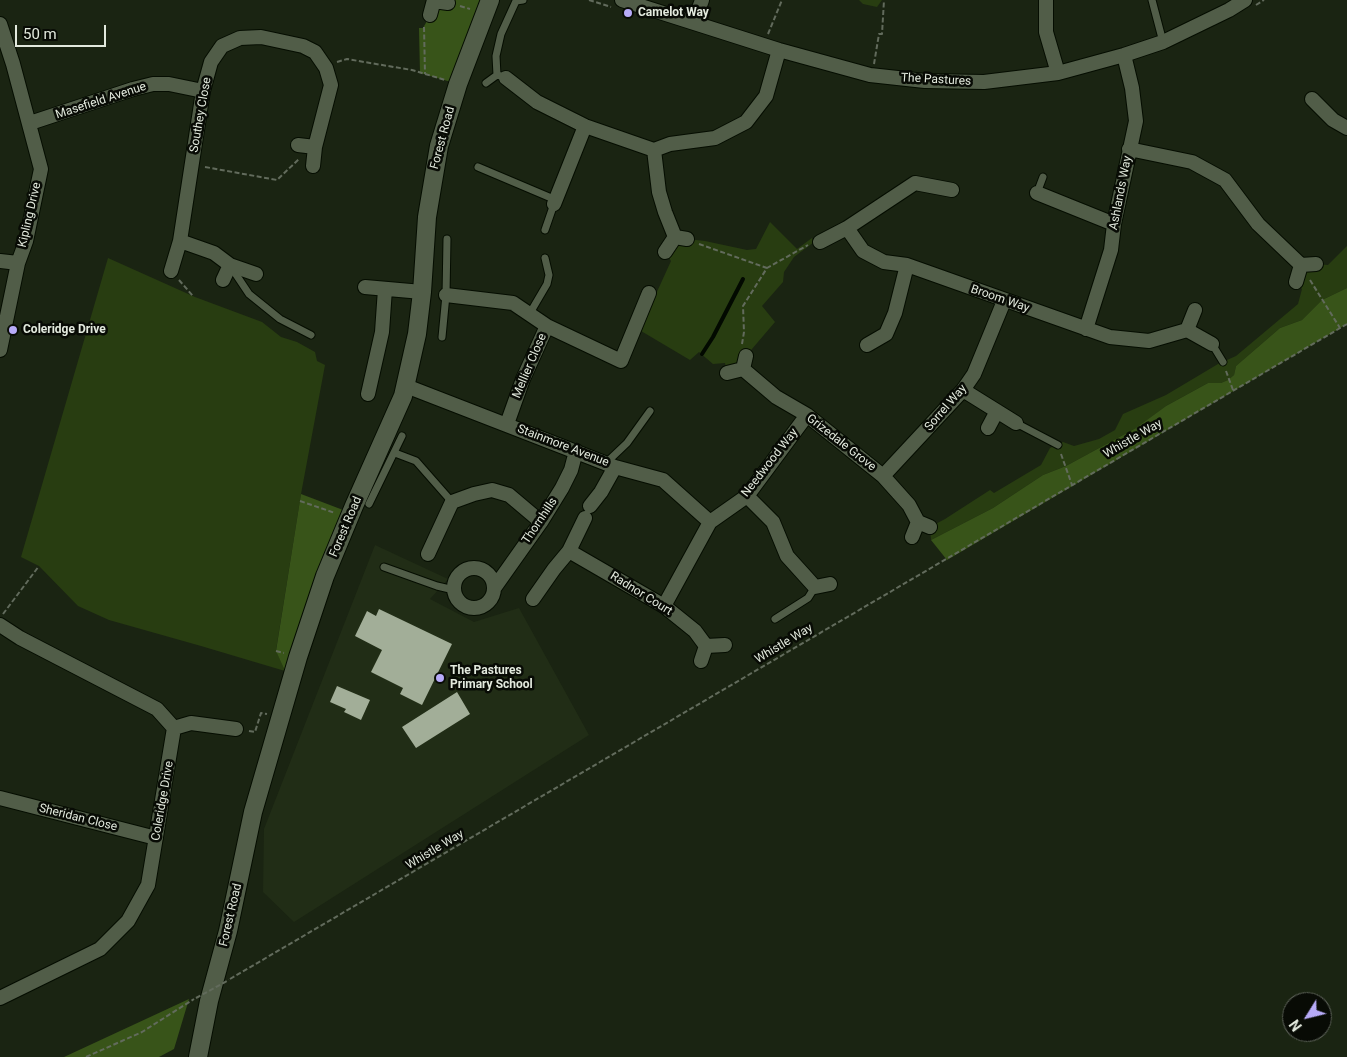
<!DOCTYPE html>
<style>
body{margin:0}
#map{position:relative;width:1347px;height:1057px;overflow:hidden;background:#1a2412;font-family:Roboto,sans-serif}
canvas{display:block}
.north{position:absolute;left:1282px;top:992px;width:50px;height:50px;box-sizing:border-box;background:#080b05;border:1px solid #5f645b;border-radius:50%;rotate:234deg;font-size:14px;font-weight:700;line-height:20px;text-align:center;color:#e2e9dd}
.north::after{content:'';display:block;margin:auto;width:18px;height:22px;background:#b7abf8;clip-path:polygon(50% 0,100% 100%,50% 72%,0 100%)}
.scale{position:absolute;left:15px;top:25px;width:91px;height:22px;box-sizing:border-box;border:2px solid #e2e9dd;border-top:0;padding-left:6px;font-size:15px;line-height:18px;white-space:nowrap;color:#e2e9dd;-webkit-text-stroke:4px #080b05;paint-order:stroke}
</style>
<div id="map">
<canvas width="1347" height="1057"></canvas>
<div class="north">N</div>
<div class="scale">50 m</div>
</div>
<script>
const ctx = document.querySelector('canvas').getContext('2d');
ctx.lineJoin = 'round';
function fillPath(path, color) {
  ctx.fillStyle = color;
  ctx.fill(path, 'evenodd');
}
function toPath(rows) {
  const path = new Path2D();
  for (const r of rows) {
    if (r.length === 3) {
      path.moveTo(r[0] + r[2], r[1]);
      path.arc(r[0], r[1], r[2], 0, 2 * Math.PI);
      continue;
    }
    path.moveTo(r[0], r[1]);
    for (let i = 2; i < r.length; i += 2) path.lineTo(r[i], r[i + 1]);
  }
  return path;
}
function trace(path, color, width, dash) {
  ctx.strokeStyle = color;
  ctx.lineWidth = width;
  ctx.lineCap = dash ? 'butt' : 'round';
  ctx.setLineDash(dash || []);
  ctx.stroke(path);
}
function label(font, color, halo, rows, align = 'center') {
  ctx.font = font + ' Roboto,sans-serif';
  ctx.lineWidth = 5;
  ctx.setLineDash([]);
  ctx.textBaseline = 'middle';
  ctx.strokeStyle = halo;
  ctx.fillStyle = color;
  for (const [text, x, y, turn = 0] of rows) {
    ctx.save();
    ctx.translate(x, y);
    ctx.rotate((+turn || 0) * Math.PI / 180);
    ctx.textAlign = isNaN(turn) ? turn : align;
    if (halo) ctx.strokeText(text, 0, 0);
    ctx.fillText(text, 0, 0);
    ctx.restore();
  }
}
fillPath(toPath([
 [375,545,448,579,430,599,474,622,519,608,589,735,294,922,263,892,264,829]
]), '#212d16');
fillPath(toPath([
 [859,0,882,0,877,7,863,4],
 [770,222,797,249,812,238,814,242,794,257,784,272,783,282,762,306,775,322,746,356,727,373,725,363,713,364,699,352,690,360,636,328,649,293,656,294,671,261,665,252,687,239,705,241,747,250,756,249],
 [1347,246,1347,288,1322,300,1302,320,1280,328,1236,366,1234,375,1228,380,1221,383,1208,383,1166,406,1138,427,1066,466,1043,475,993,508,931,540,930,527,945,519,990,490,994,493,1041,465,1050,448,1063,442,1074,446,1099,439,1115,430,1123,414,1166,395,1218,364,1236,356,1298,304,1302,289,1296,282,1301,265,1316,264,1328,265],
 [108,258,195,297,262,322,281,337,297,342,315,352,317,361,325,365,301,494,276,650,285,671,201,646,109,620,78,606,39,566,21,557]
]), '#283d11');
fillPath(toPath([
 [434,0,490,0,458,84,420,73,419,28,423,28,431,14],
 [1347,288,1347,324,947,560,931,540,993,508,1043,475,1066,466,1136,428,1166,406,1208,383,1221,383,1228,380,1234,375,1236,366,1280,328,1302,320,1322,300],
 [301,494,351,513,285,671,276,651],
 [189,999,174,1049,159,1057,64,1057]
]), '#385419');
trace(toPath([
 [702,354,713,337,743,279]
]), '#020900', 4);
fillPath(toPath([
 [379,609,452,644,422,705,400,694,403,688,371,672,382,650,355,636,367,611,376,616],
 [337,686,370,700,361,720,344,712,346,709,330,702],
 [457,692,470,714,416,748,402,727]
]), '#a2ae98');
const service = toPath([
 [1152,0,1163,42],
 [497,75,496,56,501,34,516,1,523,0],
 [486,83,497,75,501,76],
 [478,167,556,200],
 [1037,193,1043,177],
 [545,230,554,204],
 [231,267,249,294,280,319,311,335],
 [530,313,547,284,549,275,545,258],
 [442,337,446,295,447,239],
 [1212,344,1223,362],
 [1016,423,1058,445],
 [395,453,416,461,452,502],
 [606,463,627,443,650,411],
 [369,504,402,436],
 [384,567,437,586,454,590],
 [775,619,808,598,815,587]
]);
const minor = toPath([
 [622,0,779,50,870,75,925,81,984,82,1058,73,1124,55,1163,42,1229,10,1245,0],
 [1046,0,1046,32,1058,73],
 [434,1,448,3],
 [430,15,434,0],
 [694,22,702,0],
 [0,24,13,64,41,169,26,241,18,263,0,350],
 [506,78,537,102,585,126,654,150,670,144,715,138,746,122,766,96,779,50],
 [1312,99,1333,120,1347,128],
 [30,123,133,89,153,84,169,84,203,91],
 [298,145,315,147],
 [1129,149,1192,162,1225,180,1258,224,1301,265],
 [654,150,659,192,665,212,675,237,687,239],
 [952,190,915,183,847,228,863,251,884,262,907,265,1110,337,1149,341,1187,330,1212,344],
 [1037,193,1114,224],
 [554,204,585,126],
 [820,242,847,228],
 [665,252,675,237],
 [0,261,18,263],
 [1301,265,1316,264],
 [171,271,180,241],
 [256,274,230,265,214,253,180,241,203,91,211,62,222,46,240,38,261,37,303,46,315,52,326,68,331,85,315,147,313,166],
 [223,280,230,265],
 [1296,282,1301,265],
 [365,287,422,292],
 [446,295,513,303,547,326,523,379,507,424],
 [547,326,621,361,649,293],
 [1086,329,1111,250,1114,224,1136,121,1132,88,1124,55],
 [1187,330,1195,310],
 [867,345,886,334,895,313,907,265],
 [743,369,776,397,807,415,883,476,909,505,918,522,930,527],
 [743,369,746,356],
 [727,373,743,369],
 [406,386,615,467,663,480,710,522],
 [963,390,1016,423],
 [368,394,382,332,385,289],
 [988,428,997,411],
 [883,476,963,390,974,374,1004,301],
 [747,496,773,522,787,556,815,587,830,584],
 [590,506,601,492,615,467],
 [912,537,918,522],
 [569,551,664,606,695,631,706,646],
 [428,554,452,502,474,494,492,490,509,495,541,522],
 [474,588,20],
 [495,587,541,522,562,488,571,470,576,451],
 [533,599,554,569,569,551,585,518],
 [664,606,710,522,747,496,807,415],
 [0,625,20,638,157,709,174,728,148,885,128,921,100,949,0,998],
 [706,646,725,645],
 [701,661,706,646],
 [174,728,191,723,236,729],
 [0,798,156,838]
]);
const tertiary = toPath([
 [198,1057,209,1001,228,931,253,812,298,657,325,576,354,506,403,396,417,334,422,292,427,217,439,146,458,84,490,0]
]);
trace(service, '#050d01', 9);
trace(minor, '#050d01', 16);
trace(tertiary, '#050d01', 20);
trace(toPath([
 [589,0,611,7],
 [1256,5,1264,0],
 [460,6,470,9],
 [424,27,425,74],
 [768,34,782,0],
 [337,62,347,59,376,64,412,70,445,80],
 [874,64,879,34,882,34,884,0],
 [205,167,277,180,300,158],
 [699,244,767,268],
 [179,280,193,296],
 [1310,280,1340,328],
 [742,344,744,332,743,306,767,268,808,245],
 [1226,371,1233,390],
 [1061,454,1072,485],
 [300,501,335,513],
 [3,614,39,566],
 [276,651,284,653],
 [249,731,255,732,261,713,267,714],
 [230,979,1347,324],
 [86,1057,142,1032,194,999]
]), '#626b5c', 2, [5, 2.5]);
trace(service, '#515d48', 7);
trace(minor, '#515d48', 14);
trace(tertiary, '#515d48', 18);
trace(toPath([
 [196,998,229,980]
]), '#626b5c', 2, [5, 2.5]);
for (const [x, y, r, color] of [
 [628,13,5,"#b7abf8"],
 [13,330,5,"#b7abf8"],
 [440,678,5,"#b7abf8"]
]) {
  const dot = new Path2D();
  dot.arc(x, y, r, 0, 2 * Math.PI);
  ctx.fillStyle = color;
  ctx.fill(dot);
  trace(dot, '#080b05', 2);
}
label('bold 12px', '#e2e9dd', '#080b05', [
 ["Camelot Way",638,13],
 ["Coleridge Drive",23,330],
 ["The Pastures",450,671],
 ["Primary School",450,685]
], 'left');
label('12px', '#e2e9dd', '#080b05', [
 ["The Pastures",936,80,3],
 ["Masefield Avenue",101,101,-18],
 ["Southey Close",201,115,-80],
 ["Forest Road",443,138,-75],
 ["Ashlands Way",1121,193,-79],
 ["Kipling Drive",30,215,-77],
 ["Broom Way",1000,299,19],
 ["Mellier Close",530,366,-67],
 ["Sorrel Way",946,408,-49],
 ["Whistle Way",1133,439,-30],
 ["Grizedale Grove",841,443,38],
 ["Stainmore Avenue",563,446,21],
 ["Needwood Way",770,463,-52],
 ["Thornhills",540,521,-56],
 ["Forest Road",346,527,-67],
 ["Radnor Court",641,594,32],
 ["Whistle Way",784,644,-31],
 ["Coleridge Drive",163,801,-80],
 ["Sheridan Close",78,818,14],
 ["Whistle Way",435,850,-31],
 ["Forest Road",231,915,-77]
]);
</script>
